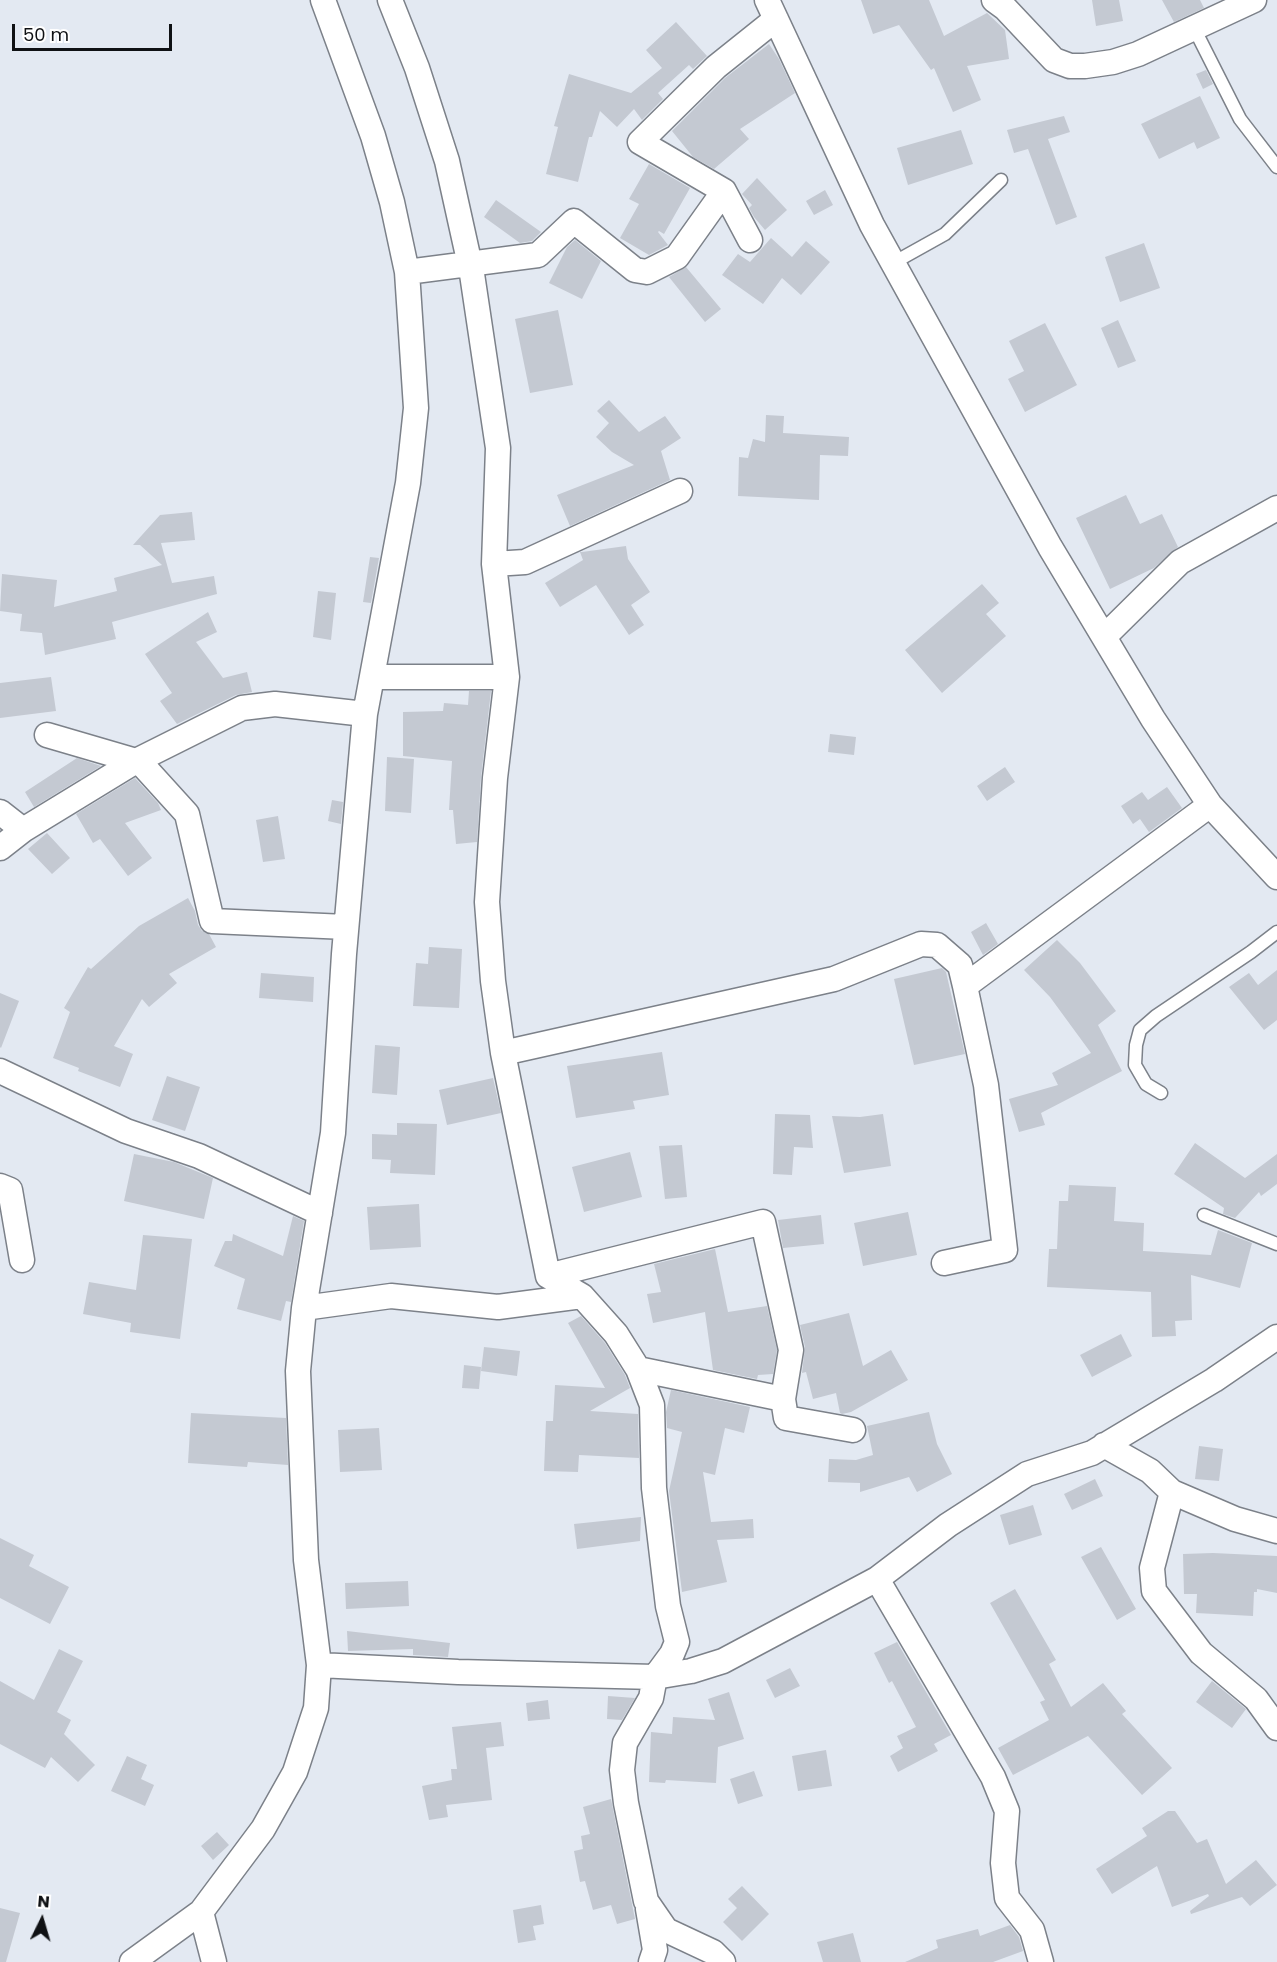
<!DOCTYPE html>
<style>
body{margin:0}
#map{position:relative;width:1277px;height:1962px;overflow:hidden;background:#e3e9f2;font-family:Poppins,sans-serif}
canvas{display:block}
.north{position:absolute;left:12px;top:1890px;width:60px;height:60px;-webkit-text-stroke:4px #fff;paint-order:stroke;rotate:5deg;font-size:16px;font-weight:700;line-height:24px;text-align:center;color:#0f1114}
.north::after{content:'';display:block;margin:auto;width:21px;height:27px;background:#0f1114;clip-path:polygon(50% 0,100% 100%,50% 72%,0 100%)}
.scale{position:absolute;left:12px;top:24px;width:160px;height:27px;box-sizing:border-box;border:3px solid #0f1114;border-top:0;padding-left:8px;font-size:18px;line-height:21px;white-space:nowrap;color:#0f1114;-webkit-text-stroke:4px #fff;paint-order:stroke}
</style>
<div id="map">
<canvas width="1277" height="1962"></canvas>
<div class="north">N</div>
<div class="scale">50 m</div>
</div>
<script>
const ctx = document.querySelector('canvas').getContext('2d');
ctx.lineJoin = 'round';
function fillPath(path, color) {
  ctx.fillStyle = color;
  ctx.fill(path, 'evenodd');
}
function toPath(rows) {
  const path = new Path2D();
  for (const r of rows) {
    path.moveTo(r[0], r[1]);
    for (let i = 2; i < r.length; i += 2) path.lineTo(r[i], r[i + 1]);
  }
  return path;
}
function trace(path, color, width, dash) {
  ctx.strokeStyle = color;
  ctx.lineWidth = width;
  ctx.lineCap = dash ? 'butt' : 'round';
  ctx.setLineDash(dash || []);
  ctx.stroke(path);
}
fillPath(toPath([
 [861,0,929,0,944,36,987,13,1005,30,1009,59,967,66,981,100,953,112,934,68,931,70,899,25,873,34],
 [1092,0,1119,0,1123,21,1096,26],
 [1162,0,1200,0,1204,8,1174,22],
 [676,22,707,56,693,69,689,65,658,93,663,99,642,120,634,109,617,127,600,111,592,137,589,137,578,182,546,174,558,127,554,126,569,74,631,93,662,68,646,50],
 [769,44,779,59,795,93,740,129,749,139,714,169,693,157,672,131,725,78],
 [1206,70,1213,84,1203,89,1196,74],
 [1200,96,1220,138,1197,149,1194,142,1159,159,1141,124],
 [1064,116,1070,132,1048,139,1077,217,1056,225,1028,149,1014,153,1007,130],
 [961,130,973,164,908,185,897,148],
 [649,164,690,188,664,234,659,231,658,232,668,245,649,255,620,238,639,204,629,199],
 [757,178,787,210,765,230,754,217,749,208,752,205,742,194],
 [825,190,833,205,814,215,806,201],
 [496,200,541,232,532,241,520,243,484,217],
 [771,238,792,257,806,241,830,262,801,295,782,278,763,304,722,275,738,254,750,262],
 [575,240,601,261,582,299,549,283,567,247],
 [1144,243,1160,288,1120,302,1105,257],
 [686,267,721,309,705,322,669,277],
 [558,310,573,385,530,393,515,319],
 [1118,320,1136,361,1118,368,1101,328],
 [1045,323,1077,385,1025,412,1008,379,1024,371,1009,341],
 [609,400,639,432,665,416,681,438,661,451,670,480,570,526,557,495,634,465,612,452,596,437,609,423,597,411],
 [766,415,784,416,783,433,849,437,848,456,820,455,819,500,738,496,739,457,748,458,753,439,765,442],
 [1126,495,1140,524,1162,514,1178,547,1154,568,1110,589,1076,518],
 [192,512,195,540,161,543,172,583,214,576,217,594,112,622,116,639,45,655,42,633,20,631,22,614,0,611,2,574,57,580,54,607,117,591,114,578,162,565,140,545,133,545,160,515],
 [626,546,628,559,650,592,631,605,644,625,629,635,596,585,560,607,545,583,583,560,580,552,582,552],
 [370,557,379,558,371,603,363,602],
 [982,584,999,603,986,614,1006,636,942,693,905,650],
 [318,591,336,593,331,640,313,637],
 [208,612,217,632,196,642,223,678,247,672,252,692,236,695,177,724,160,701,172,693,145,654],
 [51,677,56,711,0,718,0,683],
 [469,691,491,691,481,777,477,842,456,844,453,810,449,810,452,761,403,756,403,712,443,711,444,703,468,705],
 [830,734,856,737,854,755,828,752],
 [387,757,414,759,411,813,385,811],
 [77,758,101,766,34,807,25,792],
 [1005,767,1015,782,987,801,977,786],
 [135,778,158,803,161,810,125,823,152,858,128,876,100,839,93,843,76,814],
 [1167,787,1182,808,1149,832,1140,819,1133,824,1121,806,1142,792,1148,800],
 [332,800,343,802,341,824,328,821],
 [278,816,285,859,263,862,256,820],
 [47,833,70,858,52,874,28,849],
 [188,898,195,911,198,925,202,931,209,934,216,947,169,974,177,983,149,1007,142,999,114,1046,133,1054,120,1087,78,1071,79,1068,53,1058,70,1012,64,1008,88,967,91,969,139,926],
 [986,923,998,944,983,955,971,932],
 [1057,940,1080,963,1116,1011,1098,1025,1122,1071,1041,1113,1045,1125,1019,1132,1009,1099,1058,1085,1052,1073,1091,1053,1050,997,1024,970],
 [429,947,462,949,459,1008,413,1006,416,963,428,964],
 [942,968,946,972,965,1054,914,1065,894,979],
 [1277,970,1277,1020,1264,1030,1229,987,1249,973,1258,985],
 [261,973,314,977,313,1002,259,998],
 [0,993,19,1001,1,1048,0,1047],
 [375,1045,400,1047,397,1095,372,1093],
 [662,1052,669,1095,633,1101,635,1109,576,1118,567,1066],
 [167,1076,200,1087,185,1131,152,1120],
 [493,1078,501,1113,447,1125,439,1090],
 [775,1114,810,1115,813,1148,794,1147,792,1175,773,1174],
 [883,1114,891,1166,844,1173,832,1116,860,1117],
 [397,1123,437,1124,435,1175,390,1173,391,1160,372,1159,372,1134,397,1135],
 [1195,1143,1245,1178,1277,1154,1277,1184,1261,1196,1259,1192,1235,1218,1223,1214,1224,1208,1174,1174],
 [682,1145,687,1197,665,1199,659,1146],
 [630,1152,642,1197,584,1212,572,1167],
 [134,1154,174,1162,213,1178,204,1219,124,1201],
 [1069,1185,1116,1187,1114,1221,1144,1223,1143,1251,1211,1255,1218,1230,1252,1243,1240,1288,1191,1275,1192,1320,1175,1321,1176,1336,1152,1337,1151,1292,1047,1287,1049,1249,1057,1249,1059,1201,1068,1201],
 [419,1204,421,1247,370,1250,367,1207],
 [908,1212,917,1255,863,1266,854,1223],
 [821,1215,824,1244,783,1248,778,1220],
 [293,1216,304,1221,291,1302,286,1301,281,1321,237,1309,245,1279,214,1266,225,1241,232,1241,233,1234,283,1256],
 [143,1235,192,1239,180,1339,130,1332,131,1323,83,1314,89,1282,136,1290],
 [715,1249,728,1312,767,1306,777,1350,773,1374,758,1375,757,1379,713,1370,705,1312,653,1323,647,1294,661,1292,654,1264],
 [849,1313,863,1366,891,1350,908,1380,851,1412,842,1414,840,1413,836,1393,813,1399,806,1372,802,1373,805,1347,800,1325],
 [581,1316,605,1343,625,1375,630,1388,590,1411,638,1414,639,1458,579,1455,578,1472,544,1471,546,1421,553,1421,555,1385,605,1388,568,1323],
 [1121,1334,1132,1356,1092,1377,1080,1355],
 [484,1347,520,1351,517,1376,481,1371],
 [464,1365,481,1367,479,1389,462,1388],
 [671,1390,750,1407,744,1433,725,1428,715,1475,703,1472,711,1522,753,1519,754,1538,717,1540,727,1582,682,1592,669,1491,682,1432,667,1428,666,1412],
 [929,1412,937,1444,952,1474,917,1492,909,1477,860,1492,860,1483,828,1482,829,1459,856,1460,873,1455,867,1426],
 [191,1413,286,1418,288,1465,248,1462,247,1467,188,1463],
 [379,1428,382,1470,340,1472,338,1430],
 [1199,1446,1223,1449,1219,1481,1195,1479],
 [1095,1479,1103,1496,1072,1510,1064,1494],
 [1033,1505,1042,1535,1009,1545,1000,1515],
 [641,1517,640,1541,577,1549,574,1524],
 [0,1538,34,1555,29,1566,69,1587,50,1624,0,1598],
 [1101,1547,1136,1609,1117,1620,1081,1557],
 [1213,1553,1277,1556,1277,1593,1257,1589,1257,1592,1254,1592,1253,1616,1196,1613,1197,1594,1184,1594,1183,1554],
 [408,1581,409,1606,346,1609,345,1583],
 [1015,1589,1056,1660,1049,1664,1071,1707,1103,1683,1126,1711,1122,1714,1172,1768,1142,1795,1088,1736,1013,1775,998,1748,1049,1720,1040,1702,1045,1700,990,1603],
 [347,1631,450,1643,448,1657,413,1655,413,1649,348,1651],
 [897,1642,951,1735,934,1744,938,1751,898,1772,890,1756,903,1748,897,1736,916,1727,892,1681,889,1683,874,1653],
 [59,1649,83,1661,57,1712,71,1720,64,1734,95,1765,78,1782,51,1757,45,1768,0,1744,0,1681,34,1700],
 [790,1668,800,1686,775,1698,766,1680],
 [1212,1681,1246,1709,1232,1728,1196,1702],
 [729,1692,744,1739,718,1747,716,1783,666,1780,665,1783,649,1782,651,1732,672,1734,673,1717,715,1720,708,1699],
 [608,1696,635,1698,622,1720,607,1719],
 [548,1700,550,1719,528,1721,526,1703],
 [501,1722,504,1746,486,1748,492,1800,446,1805,448,1817,429,1820,422,1786,452,1780,451,1769,457,1769,452,1727],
 [826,1750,832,1786,798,1791,792,1756],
 [127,1756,147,1765,141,1779,154,1785,145,1806,111,1791],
 [754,1771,763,1796,738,1804,730,1779],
 [611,1799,635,1919,617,1924,611,1905,593,1910,585,1881,580,1882,574,1851,583,1849,581,1836,590,1834,583,1807],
 [1168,1811,1175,1811,1197,1843,1207,1839,1226,1884,1256,1860,1277,1885,1250,1906,1242,1897,1191,1914,1190,1911,1209,1896,1208,1894,1172,1907,1157,1866,1112,1894,1096,1869,1147,1836,1142,1828],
 [217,1832,229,1845,213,1860,201,1846],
 [742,1886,769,1914,742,1941,723,1922,737,1908,728,1899],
 [541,1905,544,1924,533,1926,536,1940,518,1943,513,1910],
 [0,1908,20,1913,6,1962,0,1962],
 [1010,1925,1019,1937,1023,1951,993,1962,905,1962,938,1948,936,1940,978,1929,980,1936],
 [853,1933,861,1962,823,1962,817,1942]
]), '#c4c9d2');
const lane = toPath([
 [1194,28,1240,119,1277,167],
 [893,263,945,234,1001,180],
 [1161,1093,1146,1084,1135,1065,1136,1045,1140,1030,1156,1016,1251,952,1277,932],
 [1204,1215,1277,1244]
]);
const street = toPath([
 [390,0,417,68,447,161,472,274,498,448,494,564,507,677,495,778,487,902,493,981,503,1053,548,1276,582,1296,616,1334,638,1369,652,1405,654,1488,668,1606,677,1642,672,1654,655,1677,651,1698,625,1743,622,1770,626,1803,646,1901,666,1930,713,1952,723,1962],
 [767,0,872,225,1050,547,1153,719,1210,805,1277,877],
 [994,0,1005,8,1054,60,1070,66,1085,66,1113,62,1138,54,1254,0],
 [750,240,724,191,640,142,716,67,776,19],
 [407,272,538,255,574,221,635,270,647,272,677,257,724,191],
 [494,564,525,562,680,491],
 [1104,637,1180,562,1277,508],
 [372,677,507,677],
 [47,735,136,761],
 [138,760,187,814,212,921,346,927],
 [0,812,23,830],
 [0,848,23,830,136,761,242,708,275,704,365,714],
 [965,986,1210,805],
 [503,1053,834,979,921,944,937,945,960,965,965,986,986,1085,1005,1250,944,1263],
 [0,1071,126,1131,199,1156,320,1213],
 [0,1186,10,1190,22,1260],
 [548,1276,763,1222,791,1350,783,1399,786,1418,853,1430],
 [304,1308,391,1296,498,1307,582,1296],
 [638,1369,783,1399],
 [1104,1445,1150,1471,1172,1492,1235,1519,1277,1531],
 [1172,1492,1152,1568,1154,1591,1201,1653,1256,1699,1277,1728],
 [877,1579,993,1777,1007,1811,1003,1863,1007,1898,1032,1930,1041,1962],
 [319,1665,458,1672,655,1677,691,1671,723,1661,877,1579,948,1525,1027,1474,1092,1453,1214,1380,1277,1337],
 [648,1909,655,1950,651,1962],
 [201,1912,214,1962],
 [132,1962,201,1912,263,1829,295,1772,316,1708,319,1665,306,1560,298,1371,304,1308,333,1133,344,954,365,714,408,483,416,408,407,272,392,202,373,136,323,0]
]);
trace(lane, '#7c8189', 15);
trace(street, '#7c8189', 27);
trace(lane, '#fff', 12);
trace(street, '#fff', 24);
</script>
